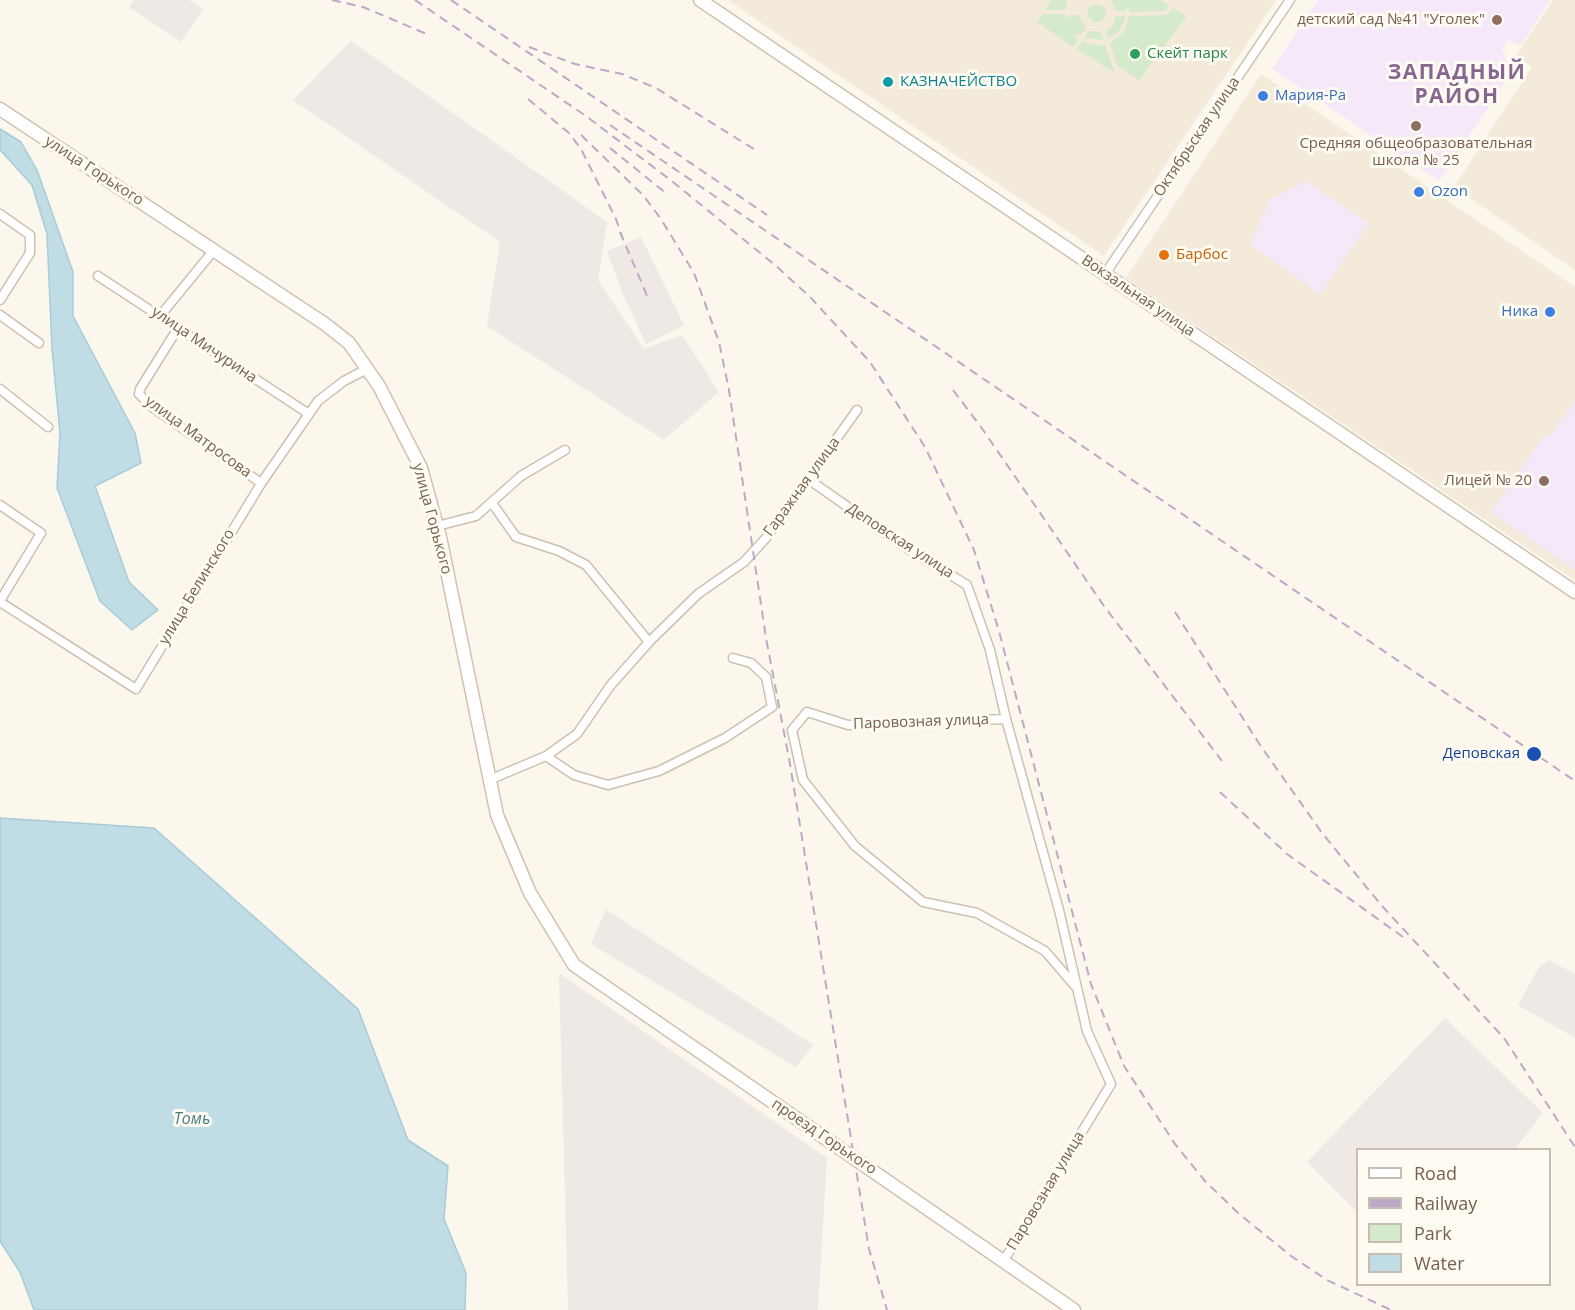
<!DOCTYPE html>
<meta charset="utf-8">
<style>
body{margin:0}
#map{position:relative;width:1575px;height:1310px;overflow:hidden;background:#fcf7ec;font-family:"Open Sans",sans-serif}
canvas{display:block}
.legend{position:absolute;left:1356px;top:1148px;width:195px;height:138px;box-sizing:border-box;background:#fefbf2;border:2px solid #c8bdb1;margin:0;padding:8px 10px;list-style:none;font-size:18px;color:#77604f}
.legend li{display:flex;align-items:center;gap:12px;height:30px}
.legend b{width:30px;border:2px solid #c8bdb1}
</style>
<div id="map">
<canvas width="1575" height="1310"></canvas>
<ul class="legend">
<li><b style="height:8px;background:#fff"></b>Road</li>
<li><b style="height:8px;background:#bba9c7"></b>Railway</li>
<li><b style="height:16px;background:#d4eaca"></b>Park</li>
<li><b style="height:16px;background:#c0dde5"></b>Water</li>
</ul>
</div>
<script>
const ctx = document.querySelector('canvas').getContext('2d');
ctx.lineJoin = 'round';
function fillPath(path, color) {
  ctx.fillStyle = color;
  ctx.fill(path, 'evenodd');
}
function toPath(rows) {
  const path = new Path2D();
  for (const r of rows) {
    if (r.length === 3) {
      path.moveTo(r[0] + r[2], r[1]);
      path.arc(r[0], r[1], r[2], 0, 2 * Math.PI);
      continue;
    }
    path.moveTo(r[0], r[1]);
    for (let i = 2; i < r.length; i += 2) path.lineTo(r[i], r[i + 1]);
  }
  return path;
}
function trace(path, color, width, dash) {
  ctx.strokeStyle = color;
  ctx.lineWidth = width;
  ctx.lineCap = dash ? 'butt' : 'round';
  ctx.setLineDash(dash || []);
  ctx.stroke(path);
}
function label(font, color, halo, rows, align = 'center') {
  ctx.font = font + ' "Open Sans",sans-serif';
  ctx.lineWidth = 6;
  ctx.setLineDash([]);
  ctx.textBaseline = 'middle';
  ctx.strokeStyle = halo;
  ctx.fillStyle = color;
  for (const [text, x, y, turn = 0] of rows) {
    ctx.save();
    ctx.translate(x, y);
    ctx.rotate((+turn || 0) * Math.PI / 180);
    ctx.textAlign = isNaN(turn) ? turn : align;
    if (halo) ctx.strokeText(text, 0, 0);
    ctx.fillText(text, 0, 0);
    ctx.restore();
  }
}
fillPath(toPath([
 [728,0,1276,0,1104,256],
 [1553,0,1575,0,1575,270,1454,187,1532,67,1516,56],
 [1261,74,1575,287,1575,580,1126,278]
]), '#f3eada');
fillPath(toPath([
 [134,0,189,0,203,9,181,42,129,7],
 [351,41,607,222,598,280,644,349,682,335,719,392,664,440,487,326,500,242,293,100],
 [641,237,684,325,646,344,622,292,607,251],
 [606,909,813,1045,796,1067,591,944],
 [1549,960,1575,974,1575,1038,1518,1005,1539,967],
 [559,973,827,1158,818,1310,568,1310],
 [1445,1018,1543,1113,1515,1149,1358,1150,1357,1212,1307,1162]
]), '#eee9e4');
fillPath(toPath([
 [1318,0,1550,0,1521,45,1508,40,1502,49,1512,72,1439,181,1272,69],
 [1306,181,1369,224,1320,294,1250,245,1269,200],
 [1575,401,1575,570,1491,512,1544,436,1552,434]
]), '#f4e8f9');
fillPath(toPath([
 [1052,0,1067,0,1065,10,1045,10],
 [1111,0,1161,0,1168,5,1165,11,1130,12,1128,6,1125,11,1116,11],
 [1097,13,9],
 [1173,8,1186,17,1139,80,1117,65,1110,43,1124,32,1129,16,1167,15],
 [1043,14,1065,14,1066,20,1069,15,1078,15,1086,28,1080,35,1074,36,1078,39,1073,47,1037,22],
 [1116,16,1125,16,1124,21,1120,30,1109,39,1106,31,1113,25],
 [1089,31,1101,32,1104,40,1084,38],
 [1082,41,1093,45,1105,45,1115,73,1077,49]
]), '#d4eaca');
const water = toPath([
 [0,129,21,142,37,170,73,272,73,316,135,433,141,463,95,486,129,582,158,610,132,630,100,601,57,488,60,433,52,349,47,234,32,185,0,150,0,129],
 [0,818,154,828,358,1009,408,1140,448,1166,444,1219,466,1273,465,1310,34,1310,20,1272,0,1241,0,818]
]);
fillPath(water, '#c0dde5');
trace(water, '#a7ccd7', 1.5);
const minor = toPath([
 [0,214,30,235,30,253,0,300],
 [1105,274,1290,0],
 [98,276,309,414],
 [0,315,39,343],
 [160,316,214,250],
 [178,328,140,389,139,394,152,407,261,483],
 [0,389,48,427],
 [808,479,908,549,967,585,990,650,1006,719,1059,910,1087,1031,1111,1084,1006,1257,1001,1260],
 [492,503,516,537,559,551,586,565,649,642],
 [0,505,41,533,0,601],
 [437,526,476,516,521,476,565,450],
 [0,602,136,689,262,482,318,401,344,381,367,369],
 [1006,719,848,725,807,712,792,730,803,780,855,846,923,902,977,913,1045,951,1075,986],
 [546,756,574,775,608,785,659,771,725,738,772,707,766,677,751,663,733,658],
 [489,780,546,756,577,734,610,686,649,642,698,594,744,562,766,538,857,410]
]);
const secondary = toPath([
 [700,0,1575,592],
 [0,109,325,324,349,343,379,386,421,468,440,537,497,815,530,893,574,965,1074,1310]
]);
trace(minor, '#cec0b1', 11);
trace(secondary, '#d1c1af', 15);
trace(minor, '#fff', 8);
trace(secondary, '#fff', 12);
trace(toPath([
 [332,0,363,7,429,35],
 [415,0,586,116,673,182,775,265,810,297,870,362,925,447,974,550,999,631,1091,984,1124,1066,1175,1144,1205,1181,1238,1213,1291,1256,1327,1280,1391,1310],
 [451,0,767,215],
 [529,47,575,64,622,74,656,88,757,151],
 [528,99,569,133,581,149,616,219,623,239],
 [610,125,1575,781],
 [581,135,643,195,661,219,694,273,719,342,729,390,766,638,790,764,869,1249,887,1310],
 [610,148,667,194],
 [620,232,648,298],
 [953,390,981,427,1104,606,1222,761],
 [1175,612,1260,745,1322,833,1382,906,1504,1038,1575,1147],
 [1220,792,1287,854,1403,937]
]), '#bba9c7', 2, [9, 6]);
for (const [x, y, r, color] of [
 [1497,20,6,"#8d6e63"],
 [1135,54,6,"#2e9e5b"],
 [888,82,6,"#0f9aa8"],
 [1263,96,6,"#3f7fe0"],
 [1416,126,6,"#8d6e63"],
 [1419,192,6,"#3f7fe0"],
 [1164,255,6,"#e8710a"],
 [1550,312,6,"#3f7fe0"],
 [1544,481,6,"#8d6e63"],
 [1534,754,8,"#1a4fb4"]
]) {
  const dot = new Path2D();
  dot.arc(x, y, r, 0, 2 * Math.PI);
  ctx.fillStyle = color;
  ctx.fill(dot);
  trace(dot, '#fefbf2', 2);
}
label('15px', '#785e54', '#fefbf2', [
 ["детский сад №41 \"Уголек\"",1485,20],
 ["Средняя общеобразовательная",1416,144,"center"],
 ["школа № 25",1416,161,"center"],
 ["Лицей № 20",1532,481]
], 'right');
label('15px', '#27864d', '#fefbf2', [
 ["Скейт парк",1147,54]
], 'left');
label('15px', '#0d838f', '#fefbf2', [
 ["КАЗНАЧЕЙСТВО",900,82]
], 'left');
label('15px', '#366cbe', '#fefbf2', [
 ["Мария-Ра",1275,96],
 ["Ozon",1431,192],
 ["Ника",1538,312,"right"]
], 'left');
label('15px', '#77604f', '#fefbf2', [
 ["Октябрьская улица",1197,137,-56],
 ["улица Горького",94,171,33],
 ["Вокзальная улица",1138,296,34],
 ["улица Мичурина",204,345,34],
 ["улица Матросова",198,437,36],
 ["Гаражная улица",802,487,-54],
 ["улица Горького",432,519,75],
 ["Деповская улица",900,541,33],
 ["улица Белинского",197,587,-59],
 ["Паровозная улица",921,722,-2],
 ["проезд Горького",824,1137,34],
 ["Паровозная улица",1046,1191,-59]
]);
label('15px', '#c56008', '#fefbf2', [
 ["Барбос",1176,255]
], 'left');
label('15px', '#164399', '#fefbf2', [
 ["Деповская",1520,754]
], 'right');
label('italic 16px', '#497988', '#fefbf2', [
 ["Томь",192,1119]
]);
ctx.letterSpacing = '1.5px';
label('bold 21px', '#876792', '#fefbf2', [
 ["ЗАПАДНЫЙ",1457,73],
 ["РАЙОН",1457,97]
]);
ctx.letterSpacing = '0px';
</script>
